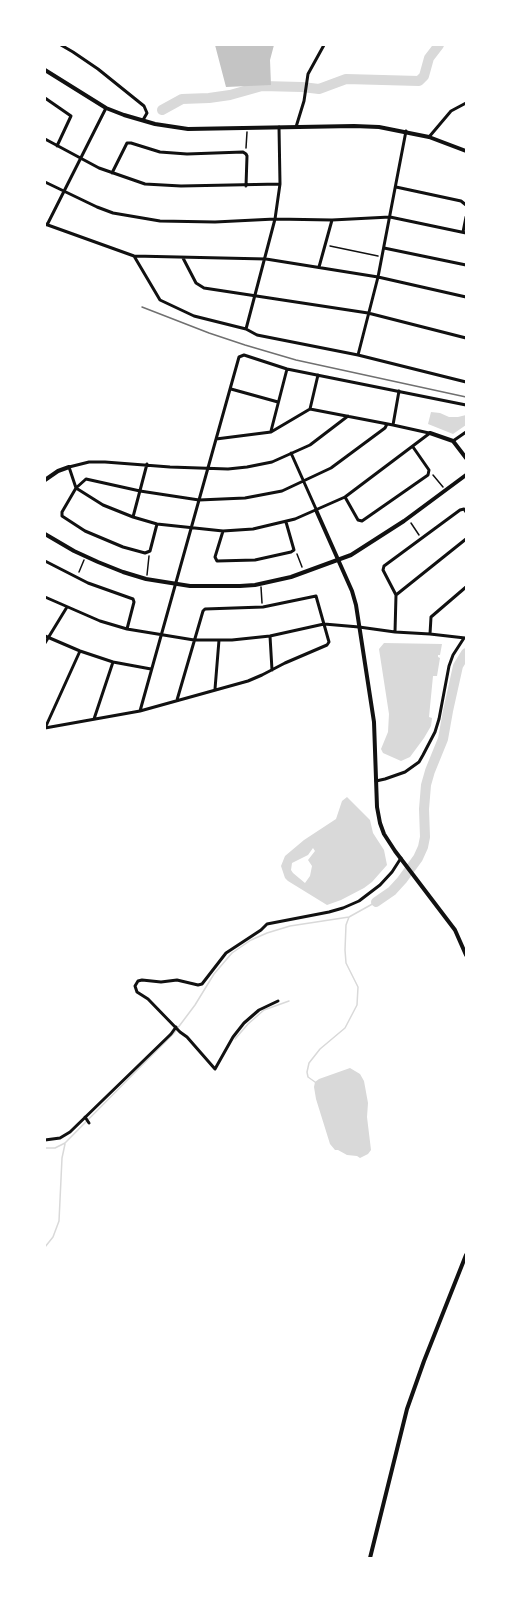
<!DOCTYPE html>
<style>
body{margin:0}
#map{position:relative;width:511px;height:1603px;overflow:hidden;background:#fff;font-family:Bitter,serif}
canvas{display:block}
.frame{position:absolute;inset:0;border:46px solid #fff;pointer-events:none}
</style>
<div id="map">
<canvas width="511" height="1603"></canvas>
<div class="frame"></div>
</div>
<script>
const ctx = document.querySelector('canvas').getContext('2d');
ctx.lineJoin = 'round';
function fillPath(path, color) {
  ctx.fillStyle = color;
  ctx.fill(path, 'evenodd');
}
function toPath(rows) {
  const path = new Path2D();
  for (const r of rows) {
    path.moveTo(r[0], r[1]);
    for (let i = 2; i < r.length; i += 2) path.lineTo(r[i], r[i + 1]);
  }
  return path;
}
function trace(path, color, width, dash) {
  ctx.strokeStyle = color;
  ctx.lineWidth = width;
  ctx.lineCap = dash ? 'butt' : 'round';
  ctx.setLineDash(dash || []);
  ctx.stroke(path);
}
fillPath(toPath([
 [431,412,440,413,449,417,458,417,466,415,466,425,453,434,428,424],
 [384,643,442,644,440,655,438,655,438,657,440,658,437,676,433,676,429,717,432,718,431,726,424,738,410,757,401,761,383,753,381,749,388,732,389,714,379,649],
 [347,797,370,820,373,833,384,850,387,865,372,882,364,888,341,900,327,905,288,881,285,878,281,866,285,856,304,840,336,819,342,801],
 [313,848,315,851,308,860,312,866,310,876,305,883,293,873,291,870,292,863,308,855],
 [350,1068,360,1074,364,1081,368,1103,367,1117,371,1150,368,1154,360,1158,357,1156,347,1155,338,1150,335,1150,330,1144,316,1099,314,1087,315,1082,319,1079]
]), '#d9d9d9');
trace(toPath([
 [235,1039,248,1024,264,1010,289,1001],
 [315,1082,308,1077,307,1072,309,1063,320,1049,345,1028,357,1005,358,987,346,963,345,950,346,925,349,917],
 [45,1148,55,1148,65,1143,174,1033,195,1005,214,974,232,953,251,940,267,933,290,926,349,917,376,902],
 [45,1247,53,1237,59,1221,62,1158,65,1144]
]), '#d9d9d9', 1.5);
trace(toPath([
 [162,110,182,99,209,98,230,95,262,86,302,87,319,89,346,79,419,81,424,76,429,58,439,45],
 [376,902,392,891,402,880,418,858,423,847,425,837,424,809,426,785,430,771,443,739,448,711,458,666,466,653]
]), '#d9d9d9', 10);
fillPath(toPath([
 [215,45,274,45,270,60,271,85,226,87]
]), '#c4c4c4');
trace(toPath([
 [246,148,247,132],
 [330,246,378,256],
 [433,475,443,487],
 [411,523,419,535],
 [297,554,302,567],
 [79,572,84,560],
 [147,575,149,556],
 [261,587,262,603]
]), '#111', 1.5);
trace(toPath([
 [61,45,73,52,98,69,144,106,147,113,143,120],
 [45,98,71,116,57,146],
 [296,127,304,101,308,74,324,45],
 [429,137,451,111,466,103],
 [45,139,99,168,145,184,181,186,280,184],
 [112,173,127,143,131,143,160,152,187,154,243,152,246,154,247,156,246,186],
 [45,182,97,207,113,213,160,221,215,222,275,219,332,220,390,217,466,233],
 [396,187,461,201,466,205],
 [45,224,134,256,266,259,378,277,466,297],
 [47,225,106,108],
 [463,232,466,217],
 [384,248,466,265],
 [134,256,160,300,194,316,246,329,257,335,358,355,466,382],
 [183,258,196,283,204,288,368,313,466,338],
 [319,267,332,220],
 [246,329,275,219,280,184,279,127],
 [358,355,378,277,406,131],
 [231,389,278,402],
 [310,409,393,425,429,433],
 [348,416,310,445,272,462,247,467,228,469,170,467,105,462,89,462,69,467,76,488,103,505,133,517,157,524,223,531,253,529,295,519,345,497,430,433],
 [393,425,399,391],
 [271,431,287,369],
 [216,439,271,432,310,409,318,375],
 [453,441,466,432],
 [291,453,316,509],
 [345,497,358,520,362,521,428,475,429,470,413,447],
 [133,517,147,464],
 [157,524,150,551,145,553,123,547,85,531,62,516,62,512,76,488,86,479,140,491,199,500,245,498,282,491,331,468,385,428,387,424],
 [223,531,215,557,217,561,255,560,291,552,294,550,286,522],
 [45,561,88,583,133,599,134,602,127,629],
 [396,595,466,539],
 [45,597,100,621,127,629,194,640,232,640,270,636,324,624,359,627,395,632,430,634,465,638],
 [395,632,396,595,383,570,384,566,460,510,464,509,466,512],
 [430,634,431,617,466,587],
 [45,636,80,651,113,662,151,669],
 [270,636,272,670],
 [45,643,67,607],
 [215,689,219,640],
 [140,711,239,357,244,355,287,369,466,405],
 [94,719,113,662],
 [46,726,80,651],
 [45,728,140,711,248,681,262,675,285,663,327,645,329,642,316,596,263,607,205,609,203,611,177,700],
 [376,781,385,779,405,772,419,762,423,755,435,732,439,719,449,666,453,655,464,638],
 [278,1001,259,1010,244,1023,233,1037,215,1069,187,1037,180,1032,148,999,137,992,135,986,138,981,142,980,161,982,177,980,198,985,202,984,226,953,261,930,267,924,329,912,343,908,359,901,380,885,392,872,401,858],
 [85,1117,89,1123],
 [45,1140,60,1138,70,1132,171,1034,176,1027]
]), '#111', 3);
trace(toPath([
 [45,70,106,108,124,115,155,124,188,129,354,126,379,127,429,137,466,151],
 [430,433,453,441,466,458],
 [45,480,58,471,69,467],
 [316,510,352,591,356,605,374,722,377,807,380,823,384,834,395,851,455,930,466,955],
 [45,534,74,551,98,562,123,572,146,579,190,586,240,586,255,585,291,577,351,555,404,521,466,475],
 [370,1558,407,1409,424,1361,466,1255]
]), '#111', 4);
trace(toPath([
 [142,307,209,333,245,345,296,360,466,397]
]), '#707070', 1.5);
</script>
